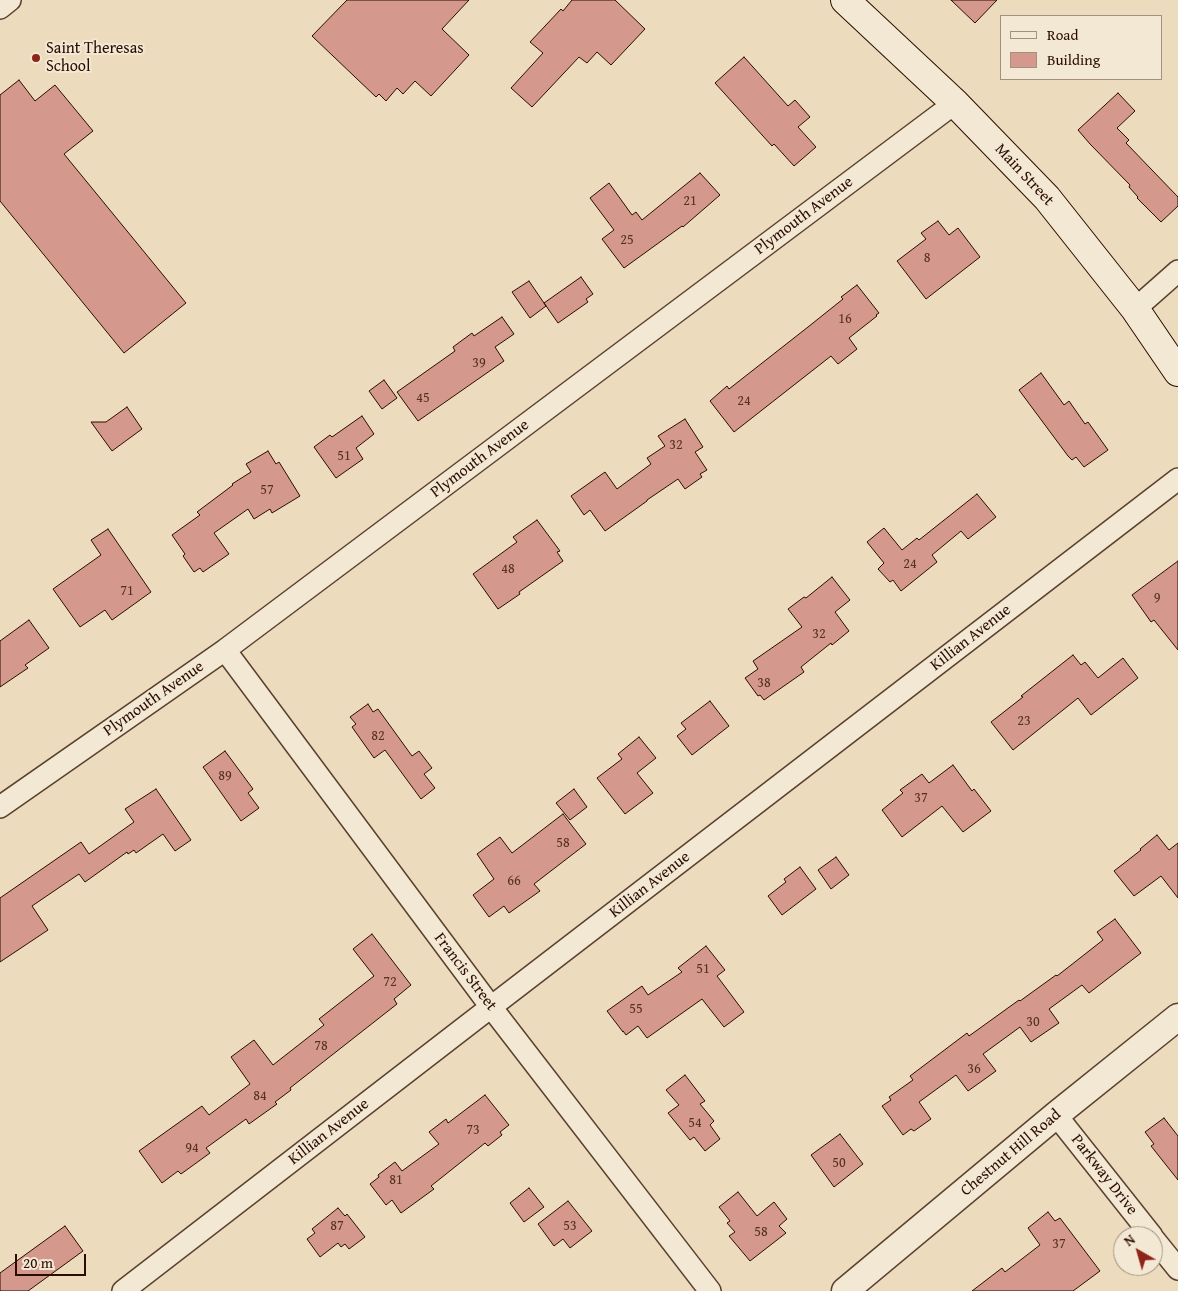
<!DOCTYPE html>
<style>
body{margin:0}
#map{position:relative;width:1178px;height:1291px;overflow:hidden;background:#ecdbbd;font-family:"Gentium Book Plus",serif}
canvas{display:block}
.legend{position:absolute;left:1000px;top:15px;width:162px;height:65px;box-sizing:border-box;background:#f3e8d4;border:1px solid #a3907f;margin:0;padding:6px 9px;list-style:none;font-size:15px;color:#2a0d00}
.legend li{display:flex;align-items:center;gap:10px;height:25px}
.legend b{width:25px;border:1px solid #a3907f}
.north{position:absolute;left:1113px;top:1226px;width:50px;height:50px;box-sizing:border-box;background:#f3e8d4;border:1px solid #a3907f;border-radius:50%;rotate:322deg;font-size:14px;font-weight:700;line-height:20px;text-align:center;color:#2a0d00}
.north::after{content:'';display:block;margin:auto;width:18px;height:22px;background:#8f2418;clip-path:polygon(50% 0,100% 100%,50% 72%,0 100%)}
.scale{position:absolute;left:15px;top:1254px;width:71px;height:22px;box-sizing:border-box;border:2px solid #2a0d00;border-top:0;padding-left:6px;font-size:15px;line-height:18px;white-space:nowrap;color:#2a0d00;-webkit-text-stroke:4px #f3e8d4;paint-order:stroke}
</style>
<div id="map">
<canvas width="1178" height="1291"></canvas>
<ul class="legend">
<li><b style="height:6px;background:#f3e8d4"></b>Road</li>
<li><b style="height:14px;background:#d4998c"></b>Building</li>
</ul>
<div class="north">N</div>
<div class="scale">20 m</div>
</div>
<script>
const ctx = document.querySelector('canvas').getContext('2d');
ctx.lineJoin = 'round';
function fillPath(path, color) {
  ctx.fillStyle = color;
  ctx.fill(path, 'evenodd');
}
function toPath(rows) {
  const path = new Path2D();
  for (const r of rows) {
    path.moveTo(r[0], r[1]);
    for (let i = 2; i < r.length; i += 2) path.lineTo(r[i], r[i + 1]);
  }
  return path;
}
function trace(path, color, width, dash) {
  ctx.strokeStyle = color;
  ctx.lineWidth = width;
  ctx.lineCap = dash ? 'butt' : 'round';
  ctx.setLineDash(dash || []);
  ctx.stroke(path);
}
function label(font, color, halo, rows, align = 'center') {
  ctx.font = font + ' "Gentium Book Plus",serif';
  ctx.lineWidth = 4;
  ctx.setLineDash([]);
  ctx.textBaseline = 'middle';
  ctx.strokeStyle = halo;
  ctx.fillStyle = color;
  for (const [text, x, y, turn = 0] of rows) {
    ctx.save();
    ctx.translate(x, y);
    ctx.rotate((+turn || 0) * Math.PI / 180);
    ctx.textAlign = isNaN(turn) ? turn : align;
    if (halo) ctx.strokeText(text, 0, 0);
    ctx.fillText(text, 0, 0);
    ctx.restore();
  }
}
const building = toPath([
 [347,0,469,0,442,29,469,55,431,96,415,81,403,94,397,88,386,101,379,94,376,97,312,36,347,0],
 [572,0,615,0,645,29,611,65,597,52,587,63,579,57,532,107,511,88,543,53,530,42,561,9,563,11,572,0],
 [951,0,997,0,975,23,951,0],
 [744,57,788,106,795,100,810,117,798,127,816,147,794,166,774,144,772,146,715,83,744,57],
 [19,80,35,101,55,85,93,131,64,154,186,303,124,353,0,201,0,95,19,80],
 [1118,93,1135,111,1117,128,1129,140,1126,143,1178,197,1178,206,1161,222,1137,198,1138,197,1129,187,1130,185,1090,144,1078,130,1118,93],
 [700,173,720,195,683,227,682,226,624,268,602,239,614,230,590,198,609,183,632,215,636,212,642,220,700,173],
 [938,221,949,235,958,228,980,257,926,299,897,261,926,239,921,233,938,221],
 [581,277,593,294,586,299,588,302,558,323,544,303,581,277],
 [529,281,546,306,530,318,512,292,529,281],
 [857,285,879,313,876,315,877,316,849,338,857,349,838,364,831,356,734,432,710,401,727,386,729,389,808,327,843,299,841,297,857,285],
 [502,317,514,334,495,347,504,361,418,421,397,392,455,351,453,347,472,333,474,336,502,317],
 [1041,373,1064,405,1069,401,1085,424,1088,422,1108,450,1084,467,1076,457,1072,460,1068,456,1019,390,1041,373],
 [384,380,397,398,382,409,369,391,384,380],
 [127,407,142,429,112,451,91,422,106,422,127,407],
 [362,416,374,434,356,448,363,459,336,478,314,447,330,435,332,437,362,416],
 [685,419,703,447,695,452,707,470,700,474,702,477,685,489,678,479,647,500,647,501,605,531,590,510,584,515,571,496,605,472,617,489,651,464,647,458,665,446,658,436,685,419],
 [268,451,276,464,279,462,300,496,272,513,270,509,254,519,248,509,214,533,229,554,203,572,200,568,194,572,183,556,185,554,172,535,200,515,197,512,233,485,232,484,251,472,246,464,268,451],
 [977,494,996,517,968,539,961,531,932,555,937,562,901,591,893,580,890,582,878,569,884,563,867,542,884,528,902,550,917,538,919,540,977,494],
 [537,520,560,551,557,552,563,561,519,592,520,594,498,609,473,574,517,542,513,537,537,520],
 [108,529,151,592,112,620,105,610,80,627,53,589,101,555,91,540,108,529],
 [1178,561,1178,650,1154,620,1151,622,1132,595,1178,561],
 [832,577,850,600,835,612,849,631,832,645,831,643,801,667,804,672,764,700,760,695,758,696,745,678,758,669,753,661,802,627,788,609,804,597,806,598,832,577],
 [29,620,49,648,25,665,28,668,0,687,0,641,29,620],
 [1073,655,1081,665,1085,662,1098,678,1123,658,1138,678,1091,715,1078,698,1013,750,991,722,1023,697,1021,696,1073,655],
 [710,701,729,726,692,755,677,736,686,729,681,723,710,701],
 [368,704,373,712,378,709,412,756,419,751,432,768,424,774,435,788,421,799,385,750,374,758,352,727,356,724,350,717,368,704],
 [639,737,656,758,637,773,653,793,625,814,597,778,622,759,618,754,639,737],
 [225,751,253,789,248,793,259,808,241,821,203,767,225,751],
 [953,765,972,791,974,789,991,811,963,832,942,806,902,837,882,810,903,793,900,790,922,774,929,783,953,765],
 [156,789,191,840,175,851,163,834,136,853,134,850,128,854,127,852,85,882,79,874,32,906,48,930,0,962,0,898,81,842,89,854,134,822,125,809,156,789],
 [574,789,587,807,570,820,556,803,574,789],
 [563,814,586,844,534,884,540,891,509,913,504,906,489,917,473,895,494,879,477,854,500,837,512,853,563,814],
 [1157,835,1169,850,1178,843,1178,898,1161,876,1134,896,1114,871,1141,850,1140,849,1157,835],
 [836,857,849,875,831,889,818,870,836,857],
 [800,867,816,889,782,915,768,896,786,882,784,879,800,867],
 [1115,919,1141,953,1089,993,1082,985,1049,1009,1059,1023,1031,1042,1020,1027,983,1054,996,1071,968,1091,956,1075,919,1102,931,1119,914,1131,911,1129,903,1135,882,1106,891,1100,889,1097,913,1080,910,1076,967,1033,969,1036,1019,1000,1020,1001,1056,975,1057,976,1103,940,1097,932,1115,919],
 [372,934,411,985,394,999,397,1004,290,1088,291,1090,275,1102,277,1104,249,1124,246,1119,206,1148,210,1153,181,1174,178,1171,162,1183,139,1151,202,1106,209,1115,250,1084,231,1057,254,1040,273,1065,324,1025,319,1019,374,976,353,949,372,934],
 [706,946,725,970,717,976,744,1012,724,1027,702,999,647,1038,638,1026,626,1035,623,1031,623,1032,607,1011,642,986,648,995,682,972,678,968,706,946],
 [685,1075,705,1101,700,1104,714,1121,710,1125,720,1139,705,1151,694,1137,690,1140,668,1113,679,1105,666,1090,685,1075],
 [485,1095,509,1125,500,1132,502,1135,488,1146,485,1143,431,1186,434,1189,401,1213,392,1200,386,1205,370,1184,379,1177,378,1175,395,1162,402,1171,439,1144,429,1132,446,1119,448,1123,485,1095],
 [1164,1118,1178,1136,1178,1180,1151,1146,1154,1144,1145,1132,1164,1118],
 [840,1134,863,1164,834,1187,811,1155,840,1134],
 [529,1188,544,1207,524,1222,510,1203,529,1188],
 [738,1192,757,1216,774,1202,787,1219,779,1226,786,1233,750,1261,729,1236,735,1232,727,1223,730,1221,719,1207,738,1192],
 [568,1201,592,1231,570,1248,563,1239,554,1246,538,1224,568,1201],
 [338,1208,345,1216,347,1214,365,1237,349,1249,345,1244,341,1247,338,1243,320,1257,307,1239,315,1233,312,1229,338,1208],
 [1048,1212,1055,1221,1060,1218,1100,1271,1073,1291,972,1291,1002,1268,1005,1272,1040,1245,1028,1228,1048,1212],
 [65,1226,83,1251,28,1291,0,1291,0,1273,65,1226]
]);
fillPath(building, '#d4998c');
trace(building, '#2a0d00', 1);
const minor = toPath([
 [0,8,10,0],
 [1135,309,1178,271],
 [225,650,491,1007,710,1291],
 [0,807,225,650,955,103],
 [1056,1115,1152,1236],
 [1153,1238,1178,1269],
 [123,1291,491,1007,1178,479]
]);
const tertiary = toPath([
 [845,1291,1056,1115,1178,1017]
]);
const secondary = toPath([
 [845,0,955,103,1047,198,1135,309,1178,372]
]);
trace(minor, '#5a402f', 24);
trace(tertiary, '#5a402f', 29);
trace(secondary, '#2a0d00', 30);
trace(minor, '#f3e8d4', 21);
trace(tertiary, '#f3e8d4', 26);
trace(secondary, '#f3e8d4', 28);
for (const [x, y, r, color] of [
 [36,58,5,"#8f2418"]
]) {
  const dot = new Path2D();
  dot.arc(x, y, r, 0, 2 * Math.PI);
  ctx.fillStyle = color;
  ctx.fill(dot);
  trace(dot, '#f3e8d4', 2);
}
label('14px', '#543023', null, [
 ["21",690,201],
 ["25",627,240],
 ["8",927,258],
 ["16",845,319],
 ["39",479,363],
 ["45",423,398],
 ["24",744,401],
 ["32",676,445],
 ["51",344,456],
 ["57",267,490],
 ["24",910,564],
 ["48",508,569],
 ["71",127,591],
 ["9",1157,598],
 ["32",819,634],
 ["38",764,683],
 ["23",1024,721],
 ["82",378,736],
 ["89",225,776],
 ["37",921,798],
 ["58",563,843],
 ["66",514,881],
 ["51",703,969],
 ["72",390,982],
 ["55",636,1009],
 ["30",1033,1022],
 ["78",321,1046],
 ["36",974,1069],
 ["84",260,1096],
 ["54",695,1123],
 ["73",473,1130],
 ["94",192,1148],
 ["50",839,1163],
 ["81",396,1180],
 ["87",337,1226],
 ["53",570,1226],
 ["58",761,1232],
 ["37",1059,1244]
]);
label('16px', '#2a0d00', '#f3e8d4', [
 ["Saint Theresas",46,49],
 ["School",46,67]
], 'left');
label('16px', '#2a0d00', '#f3e8d4', [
 ["Main Street",1024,175,47],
 ["Plymouth Avenue",804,216,-37],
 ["Plymouth Avenue",480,459,-37],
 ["Killian Avenue",971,638,-38],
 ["Plymouth Avenue",154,699,-35],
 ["Killian Avenue",650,885,-38],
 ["Francis Street",465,972,53],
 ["Killian Avenue",329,1132,-38],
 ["Chestnut Hill Road",1011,1153,-40],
 ["Parkway Drive",1104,1175,52]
]);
</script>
